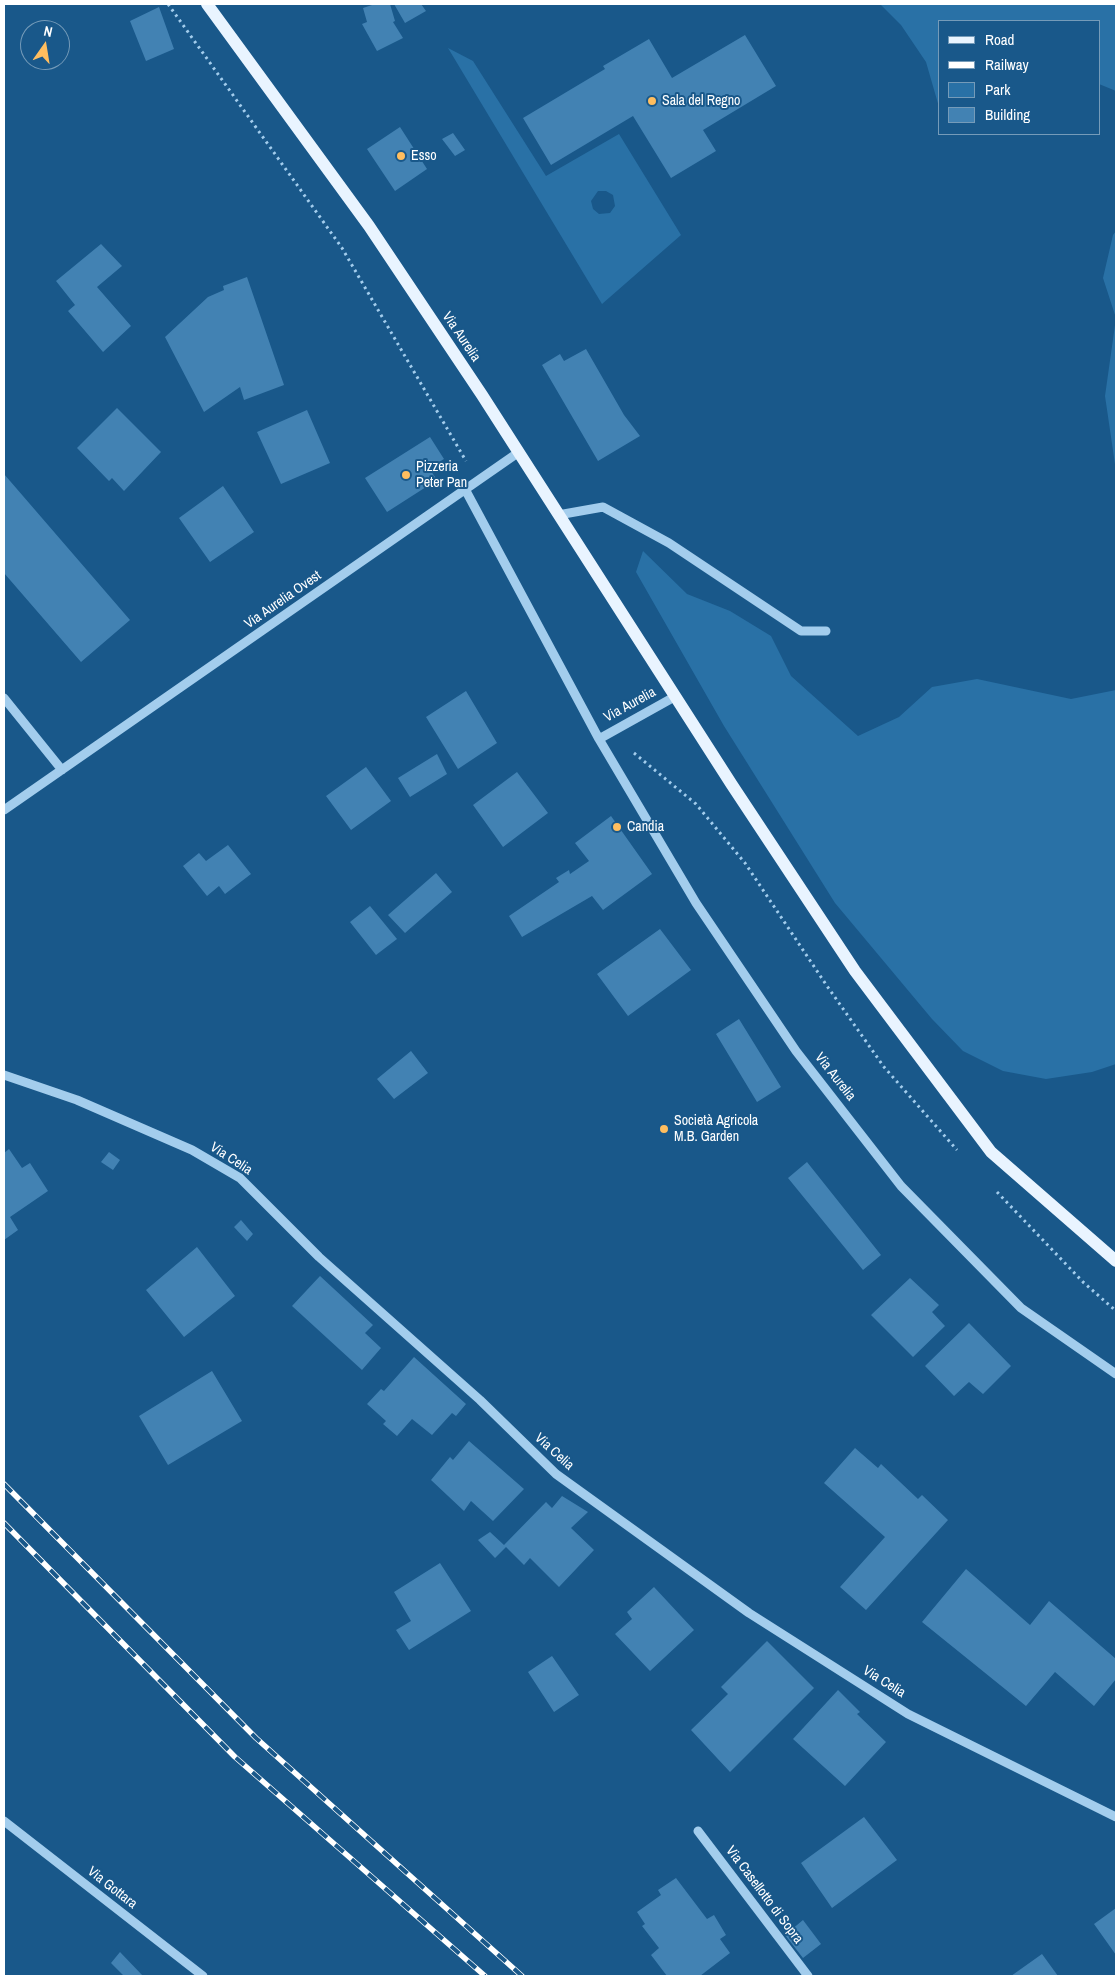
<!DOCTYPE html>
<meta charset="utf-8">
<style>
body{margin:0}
#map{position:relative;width:1120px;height:1980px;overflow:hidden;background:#19588a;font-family:"Archivo Narrow",sans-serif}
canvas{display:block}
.frame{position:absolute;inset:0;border:5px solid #fff;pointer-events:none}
.legend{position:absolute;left:938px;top:20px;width:162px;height:115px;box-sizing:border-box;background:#19588a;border:1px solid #759bb9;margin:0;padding:6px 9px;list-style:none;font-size:15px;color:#fff}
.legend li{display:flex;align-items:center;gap:10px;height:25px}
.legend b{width:25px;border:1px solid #759bb9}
.north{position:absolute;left:20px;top:20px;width:50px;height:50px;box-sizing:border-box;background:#19588a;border:1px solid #759bb9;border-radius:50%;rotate:13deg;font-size:14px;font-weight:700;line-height:20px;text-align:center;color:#fff}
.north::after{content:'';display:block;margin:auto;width:18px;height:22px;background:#ffbe5f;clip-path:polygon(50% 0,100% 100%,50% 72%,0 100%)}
</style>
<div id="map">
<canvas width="1120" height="1980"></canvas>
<div class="frame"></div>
<ul class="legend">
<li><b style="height:6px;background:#e9f4ff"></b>Road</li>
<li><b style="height:6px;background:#fff"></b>Railway</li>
<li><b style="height:14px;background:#2971a6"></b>Park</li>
<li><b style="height:14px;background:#4282b3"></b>Building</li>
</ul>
<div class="north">N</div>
</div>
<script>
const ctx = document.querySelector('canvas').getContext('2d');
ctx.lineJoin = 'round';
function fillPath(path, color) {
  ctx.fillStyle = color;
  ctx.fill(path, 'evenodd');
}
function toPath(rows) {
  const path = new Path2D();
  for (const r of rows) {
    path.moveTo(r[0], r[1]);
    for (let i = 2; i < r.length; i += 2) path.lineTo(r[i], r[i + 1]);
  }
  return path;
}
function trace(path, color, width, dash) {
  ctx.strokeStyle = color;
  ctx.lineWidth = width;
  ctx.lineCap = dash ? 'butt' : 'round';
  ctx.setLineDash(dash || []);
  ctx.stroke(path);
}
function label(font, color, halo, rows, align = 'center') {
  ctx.font = font + ' "Archivo Narrow",sans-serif';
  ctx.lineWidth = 4;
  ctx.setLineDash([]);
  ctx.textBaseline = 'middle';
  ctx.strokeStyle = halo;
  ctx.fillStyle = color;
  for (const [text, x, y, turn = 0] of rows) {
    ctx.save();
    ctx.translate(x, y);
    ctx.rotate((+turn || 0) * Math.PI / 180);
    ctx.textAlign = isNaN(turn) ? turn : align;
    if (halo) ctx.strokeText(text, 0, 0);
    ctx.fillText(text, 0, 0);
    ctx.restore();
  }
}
fillPath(toPath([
 [880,4,1116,4,1116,91,1099,84,1099,21,939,21,939,107,926,62,901,25],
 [448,48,473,61,546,176,619,134,681,235,602,304],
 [598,191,606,191,613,195,615,206,610,213,599,214,593,209,591,201],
 [1116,231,1116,471,1105,396,1116,318,1103,278,1113,235],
 [643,551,687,594,730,611,771,636,791,676,858,736,899,717,932,687,977,679,1071,699,1116,690,1116,1064,1092,1072,1046,1079,1003,1071,963,1051,932,1019,835,903,724,726,636,572]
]), '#2971a6');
fillPath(toPath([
 [375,4,390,4,395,21,393,22,403,38,377,51,362,24,367,22,363,8],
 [394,4,421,4,426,11,405,23],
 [159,7,174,49,146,61,130,21],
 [745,35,776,86,703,130,716,151,671,178,633,116,551,165,523,118,605,69,603,66,649,39,672,78],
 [400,127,427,169,395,191,367,149],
 [453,133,465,150,455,156,442,139],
 [101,244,122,266,97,287,131,326,103,352,68,311,75,305,56,281],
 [247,277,284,385,244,400,240,387,204,412,165,337,208,297,224,290,223,286],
 [586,349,624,415,640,436,598,461,542,365,560,354,564,361],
 [117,408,161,452,124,491,112,478,109,481,77,448],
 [307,410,330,463,281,484,257,432],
 [430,437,444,459,429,468,437,480,387,512,365,478],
 [4,474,130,620,81,662,4,573],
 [223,486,254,532,210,562,179,518],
 [466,691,497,743,458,769,426,717],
 [437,754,447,774,410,797,398,778],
 [366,767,391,801,351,830,326,796],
 [517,772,548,813,503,847,473,805],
 [611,816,652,874,603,910,592,896,522,937,509,916,559,882,556,878,569,870,570,874,589,861,575,843],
 [228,845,251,874,225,894,219,886,207,896,183,866,199,853,206,861],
 [436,873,452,892,405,933,388,915],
 [370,906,397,939,376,955,350,922],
 [660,929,691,970,628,1016,597,974],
 [739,1019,781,1087,757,1102,716,1034],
 [411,1051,428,1073,394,1099,377,1079],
 [9,1149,22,1168,30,1163,48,1191,10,1217,18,1230,4,1240,4,1153],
 [109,1152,120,1160,113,1170,101,1162],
 [807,1162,881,1255,863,1270,788,1178],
 [241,1220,253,1234,247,1241,234,1227],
 [197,1247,235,1296,184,1337,146,1290],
 [320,1276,373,1325,365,1333,381,1348,362,1370,292,1306],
 [910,1278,939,1305,932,1312,945,1326,913,1357,871,1315],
 [969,1323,1011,1366,983,1394,969,1382,954,1396,925,1366],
 [414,1357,466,1404,456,1416,452,1413,432,1435,412,1419,397,1436,383,1424,386,1421,367,1404,381,1389,384,1391],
 [212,1371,242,1421,168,1465,139,1416],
 [469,1441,524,1489,493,1521,471,1501,464,1511,431,1480,450,1457,453,1460],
 [855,1448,878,1468,881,1464,918,1499,922,1495,948,1520,866,1610,840,1587,885,1537,824,1483],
 [562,1496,588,1512,571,1528,594,1550,559,1587,530,1558,524,1565,506,1547,495,1558,478,1540,490,1532,504,1545,546,1502,552,1508],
 [440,1563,471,1611,409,1650,396,1630,411,1621,394,1592],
 [966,1569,1030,1625,1049,1601,1116,1659,1116,1679,1094,1706,1055,1672,1026,1706,922,1622],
 [654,1587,694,1630,650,1671,615,1634,632,1619,627,1612],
 [767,1641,814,1688,730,1772,691,1730,728,1694,721,1687],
 [552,1656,579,1695,554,1712,528,1672],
 [838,1690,860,1712,857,1714,886,1742,845,1786,793,1739],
 [864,1817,897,1860,832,1908,801,1863],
 [676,1878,707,1919,714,1915,726,1935,720,1939,730,1953,700,1976,667,1976,651,1955,659,1948,642,1926,645,1924,637,1912,661,1895,658,1890],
 [1116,1908,1116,1955,1094,1924],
 [803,1920,821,1944,803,1958,785,1935],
 [120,1952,143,1976,124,1976,111,1963],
 [1042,1954,1058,1976,1011,1976]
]), '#4282b3');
trace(toPath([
 [168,4,342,248,466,461],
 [634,753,696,804,745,863,827,986,884,1067,957,1150],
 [997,1192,1083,1282,1116,1311]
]), '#a3cded', 3, [2.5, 4]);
trace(toPath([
 [466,491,599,739,696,903,796,1051,901,1186,1021,1308,1116,1374],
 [558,515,603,507,669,543,801,631,826,631],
 [4,698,62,770],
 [599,739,676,696],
 [4,810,519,452],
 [4,1075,77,1100,192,1150,240,1178,319,1257,480,1400,556,1474,749,1613,908,1714,1116,1817],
 [4,1821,203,1976],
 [698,1831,808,1976]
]), '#a3cded', 9);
trace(toPath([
 [207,4,369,226,482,395,732,785,855,971,991,1152,1116,1261]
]), '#e9f4ff', 12);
const rail = toPath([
 [4,1484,256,1738,522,1976],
 [4,1523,235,1757,485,1976]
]);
trace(rail, '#fff', 5.5);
trace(rail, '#19588a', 4, [11]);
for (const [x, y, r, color] of [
 [652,101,5,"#ffbe5f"],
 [401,156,5,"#ffbe5f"],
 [406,475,5,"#ffbe5f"],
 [617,827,5,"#ffbe5f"],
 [664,1129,5,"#ffbe5f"]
]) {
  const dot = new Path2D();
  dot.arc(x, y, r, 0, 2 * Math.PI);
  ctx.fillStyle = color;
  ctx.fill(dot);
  trace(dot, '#19588a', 2);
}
label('14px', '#fff', '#19588a', [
 ["Sala del Regno",662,101],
 ["Esso",411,156],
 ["Pizzeria",416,467],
 ["Peter Pan",416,483],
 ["Candia",627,827],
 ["Società Agricola",674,1121],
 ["M.B. Garden",674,1137]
], 'left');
label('14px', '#fff', '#19588a', [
 ["Via Aurelia",461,337,56],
 ["Via Aurelia Ovest",283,600,-35],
 ["Via Aurelia",630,705,-29],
 ["Via Aurelia",835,1077,52],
 ["Via Celia",231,1159,33],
 ["Via Celia",554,1452,42],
 ["Via Celia",884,1682,32],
 ["Via Gottara",112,1888,38],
 ["Via Casellotto di Sopra",764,1895,53]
]);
</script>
